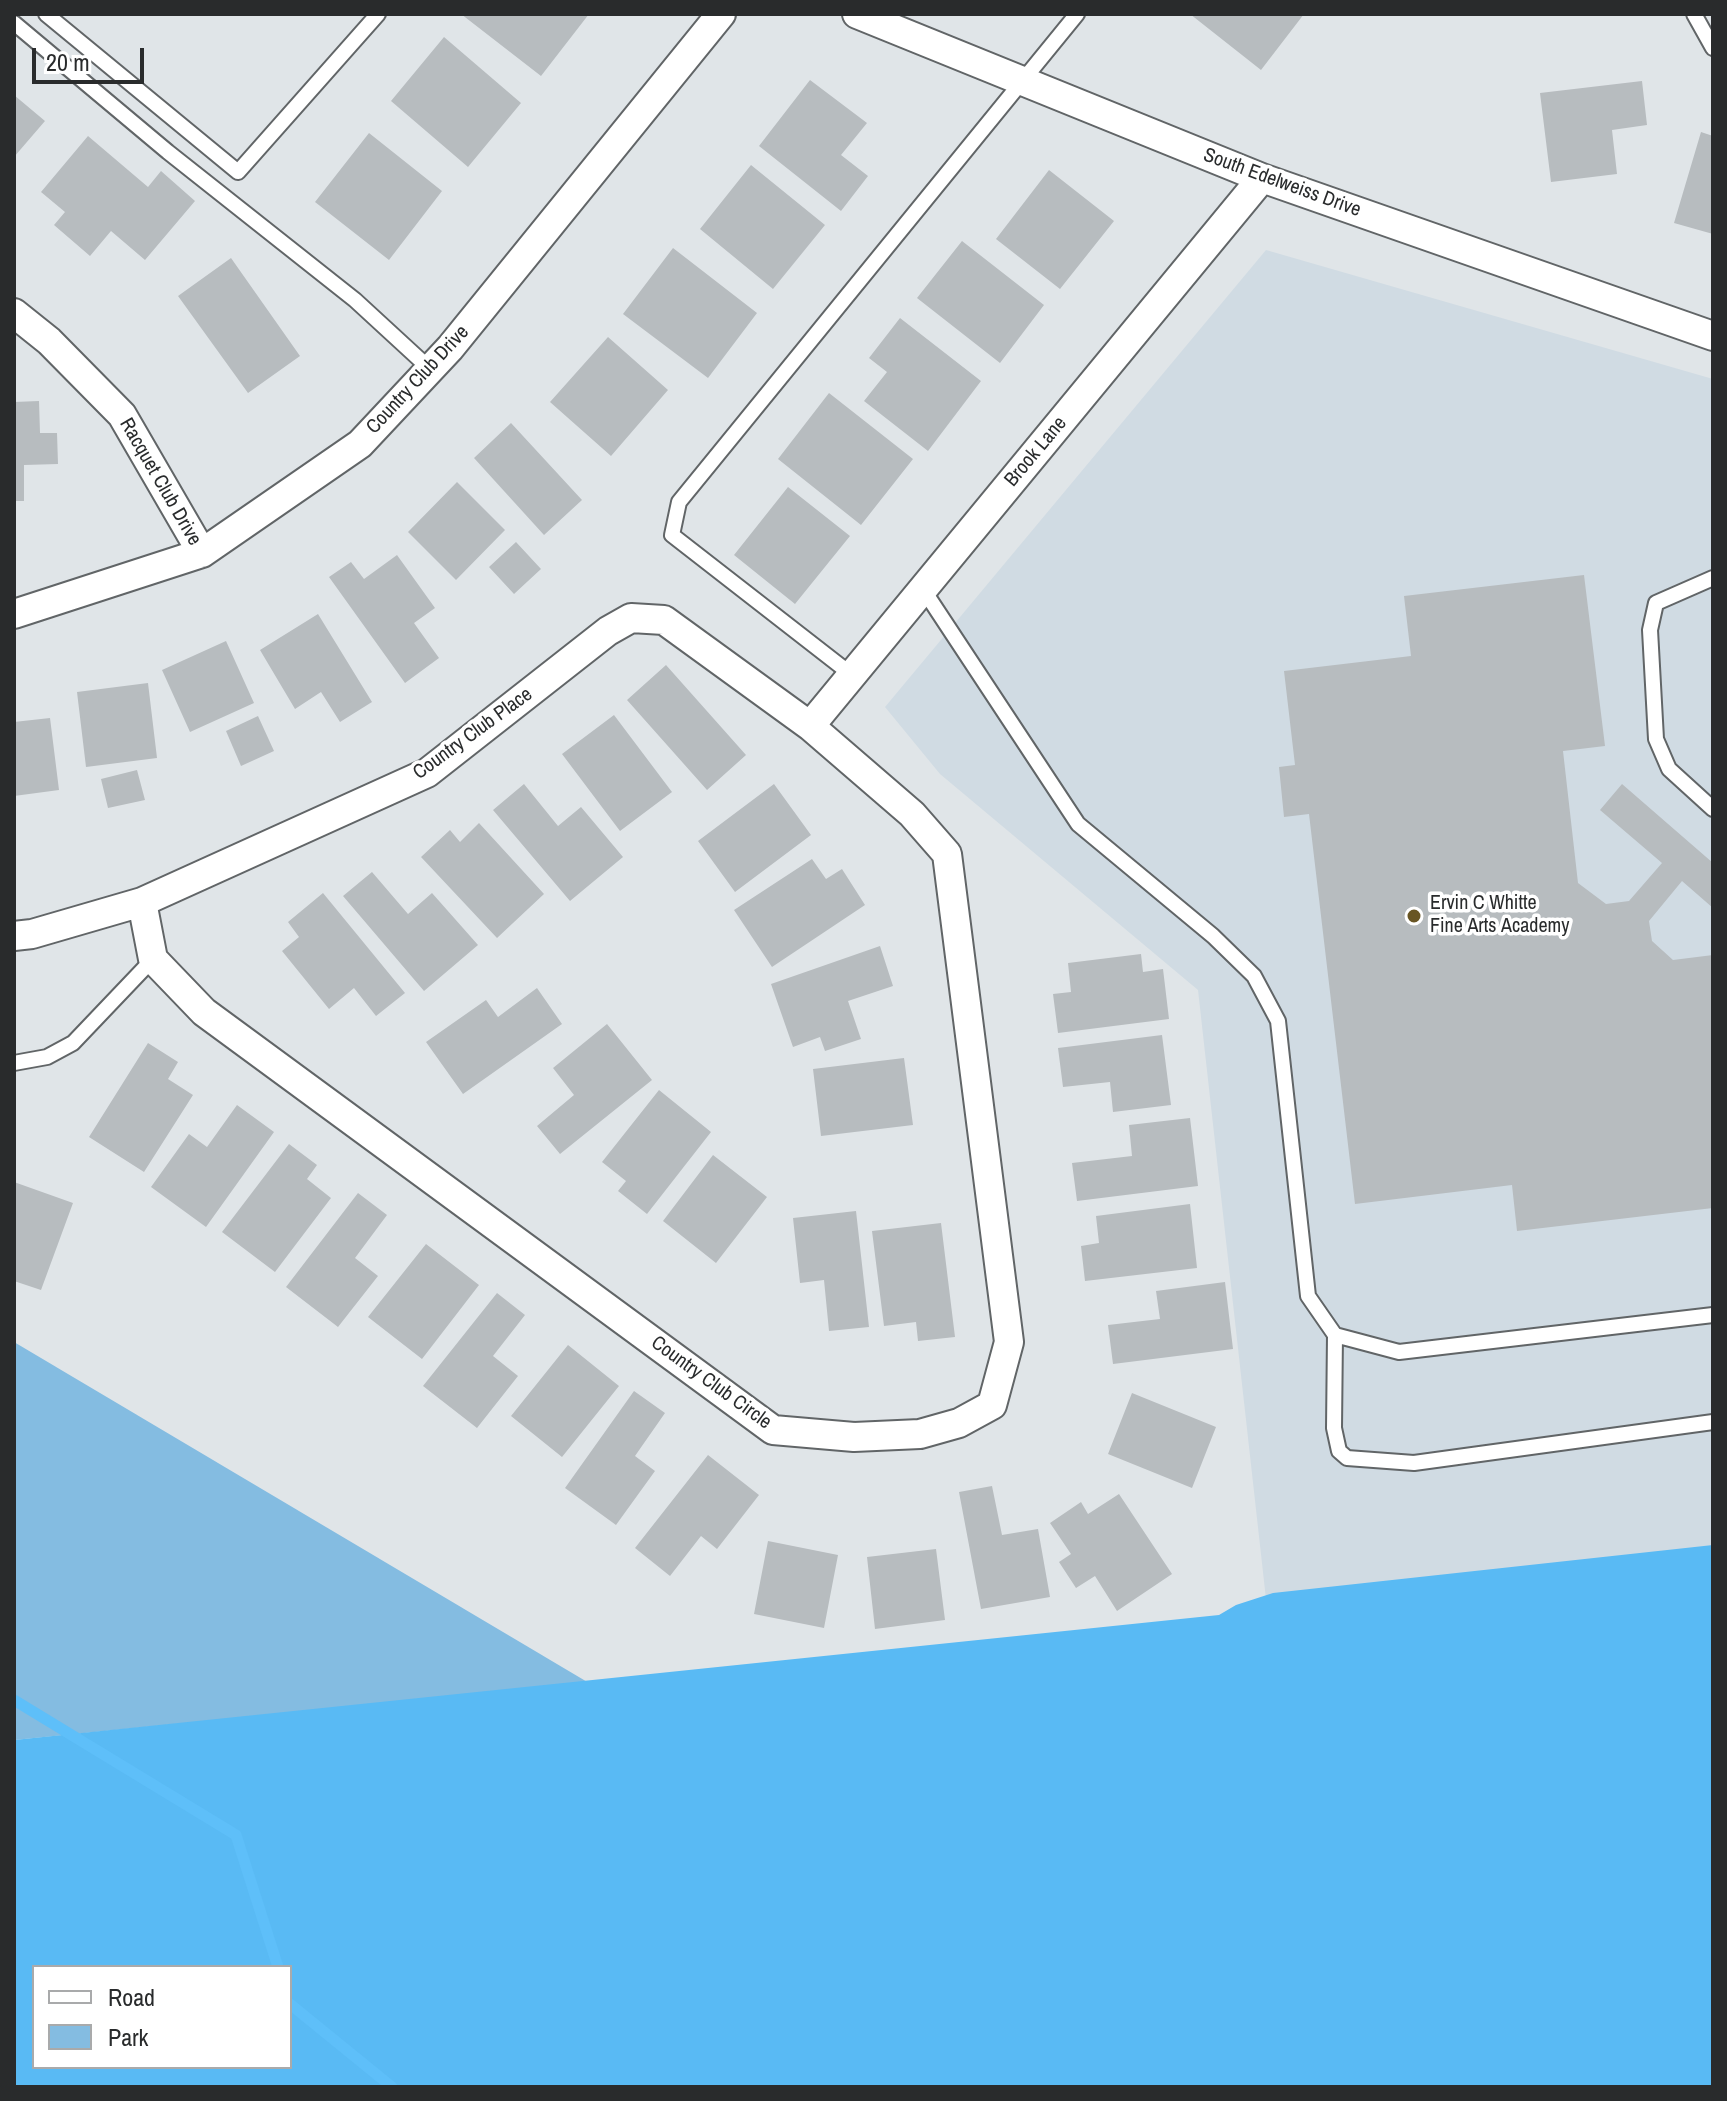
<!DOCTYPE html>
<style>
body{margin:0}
#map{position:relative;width:1727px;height:2101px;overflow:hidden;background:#e0e5e8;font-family:"Archivo Narrow",sans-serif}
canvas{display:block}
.frame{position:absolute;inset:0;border:16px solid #292b2c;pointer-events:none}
.legend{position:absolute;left:32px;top:1965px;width:260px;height:104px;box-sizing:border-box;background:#fff;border:2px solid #a9aaab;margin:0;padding:10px 14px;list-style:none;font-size:24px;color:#292b2c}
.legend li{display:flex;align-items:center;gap:16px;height:40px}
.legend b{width:40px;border:2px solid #a9aaab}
.scale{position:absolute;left:32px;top:48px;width:112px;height:36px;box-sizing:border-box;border:4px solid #292b2c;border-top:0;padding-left:10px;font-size:24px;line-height:28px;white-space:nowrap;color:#292b2c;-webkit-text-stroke:6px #fff;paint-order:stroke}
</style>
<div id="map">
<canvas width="1727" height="2101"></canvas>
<div class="frame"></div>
<ul class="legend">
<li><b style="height:10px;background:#fff"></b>Road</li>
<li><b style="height:22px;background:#84bce1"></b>Park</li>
</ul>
<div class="scale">20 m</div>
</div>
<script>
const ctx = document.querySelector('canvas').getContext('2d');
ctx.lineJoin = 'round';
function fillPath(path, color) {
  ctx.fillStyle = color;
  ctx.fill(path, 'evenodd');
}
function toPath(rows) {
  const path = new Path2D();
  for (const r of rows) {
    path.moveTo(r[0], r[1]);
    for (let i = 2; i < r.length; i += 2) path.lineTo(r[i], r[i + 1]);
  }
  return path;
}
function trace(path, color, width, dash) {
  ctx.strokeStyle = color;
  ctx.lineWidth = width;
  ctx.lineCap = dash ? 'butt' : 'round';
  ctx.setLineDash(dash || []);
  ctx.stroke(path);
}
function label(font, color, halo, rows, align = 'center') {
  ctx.font = font + ' "Archivo Narrow",sans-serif';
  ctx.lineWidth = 7;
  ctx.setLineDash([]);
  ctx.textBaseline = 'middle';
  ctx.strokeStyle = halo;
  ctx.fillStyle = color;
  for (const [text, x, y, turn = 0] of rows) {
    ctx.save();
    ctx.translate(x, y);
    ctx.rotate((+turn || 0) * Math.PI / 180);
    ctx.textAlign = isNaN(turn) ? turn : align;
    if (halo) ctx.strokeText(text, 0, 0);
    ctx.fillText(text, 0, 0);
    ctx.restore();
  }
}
fillPath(toPath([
 [1266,250,1713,379,1713,1559,1267,1608,1198,990,940,774,885,707]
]), '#d0dbe3');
fillPath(toPath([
 [14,1342,589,1683,14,1740]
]), '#84bce1');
fillPath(toPath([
 [1713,1545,1713,2087,14,2087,14,1740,1219,1615,1236,1605,1273,1593],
 [34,1967,290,1967,290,2067,34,2067]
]), '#59baf4');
trace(toPath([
 [14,1700,236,1835,278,1967],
 [290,2004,392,2087]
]), '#5ebff9', 11);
fillPath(toPath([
 [461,14,589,14,541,76],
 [1190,14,1304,14,1261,70],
 [444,37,521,103,468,167,391,101],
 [810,80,867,123,841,155,868,176,841,211,759,146],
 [1642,81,1647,125,1612,130,1617,174,1551,182,1540,93],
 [14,95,45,121,14,157],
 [1701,132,1713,136,1713,234,1674,223],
 [369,133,442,191,389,260,315,202],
 [88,136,148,187,161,171,195,201,145,260,111,231,90,256,54,225,65,212,41,192],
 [751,165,825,225,773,289,700,229],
 [1049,170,1114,221,1060,289,996,239],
 [962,241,1044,305,1000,363,917,298],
 [673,248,757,313,708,378,623,314],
 [231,258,300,356,248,393,178,296],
 [900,318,981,381,928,451,864,401,887,372,869,358],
 [608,337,668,390,611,456,550,402],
 [829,393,913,459,861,525,778,459],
 [39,401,40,433,57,433,58,464,24,465,24,501,14,501,14,402],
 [511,423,582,500,544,535,474,458],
 [457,482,505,530,456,580,408,532],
 [788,487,850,536,795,604,734,555],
 [516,542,541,569,514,594,489,567],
 [397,555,435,608,414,623,439,658,405,683,329,577,351,562,364,579],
 [1584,575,1605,746,1563,751,1578,883,1606,904,1629,901,1662,863,1600,810,1622,784,1713,863,1713,908,1682,881,1649,921,1652,941,1673,960,1713,955,1713,1208,1517,1231,1512,1185,1355,1204,1309,814,1284,817,1279,767,1295,765,1284,671,1411,656,1404,596],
 [318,614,372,702,340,722,321,692,295,709,260,650],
 [226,641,254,703,190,732,162,670],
 [666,665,746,755,707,790,627,700],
 [148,683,157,758,86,767,77,692],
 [614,715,672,792,620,831,562,754],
 [258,716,274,751,241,766,226,731],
 [50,718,59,790,14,796,14,722],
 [137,770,145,800,108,808,101,779],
 [524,784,558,826,581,807,623,857,570,901,493,810],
 [774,784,811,835,735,892,698,841],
 [479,823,544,894,497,938,421,857,450,830,460,842],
 [812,859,826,879,842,869,865,905,772,967,734,910],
 [372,872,408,914,432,893,478,945,424,991,343,896],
 [323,893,405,993,376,1016,354,988,329,1009,282,951,299,937,288,922],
 [880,946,893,986,848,1001,861,1039,825,1051,820,1037,793,1047,771,984],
 [1141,954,1143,972,1163,969,1169,1019,1058,1033,1053,994,1071,992,1068,963],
 [537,988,562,1024,463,1094,426,1042,486,1000,498,1017],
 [607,1024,652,1080,560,1154,537,1126,574,1095,553,1068],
 [1162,1035,1171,1105,1113,1112,1110,1082,1063,1087,1058,1048],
 [148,1043,178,1062,168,1079,193,1095,144,1172,89,1137],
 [904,1058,913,1125,821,1136,813,1069],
 [659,1090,711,1132,647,1214,618,1191,626,1181,602,1162],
 [237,1105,274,1132,206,1227,151,1187,189,1134,207,1147],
 [1190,1118,1198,1186,1077,1201,1072,1163,1132,1156,1129,1125],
 [289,1144,317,1165,307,1179,331,1198,275,1272,222,1232],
 [713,1155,767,1197,716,1263,663,1221],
 [14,1182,73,1203,41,1290,14,1281],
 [358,1193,387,1215,355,1258,378,1276,338,1327,286,1287],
 [1190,1204,1197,1268,1085,1281,1081,1246,1099,1243,1096,1216],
 [856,1211,869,1327,829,1331,824,1280,800,1283,793,1218],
 [941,1223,955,1337,918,1341,916,1322,884,1326,872,1231],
 [426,1244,479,1285,422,1359,368,1317],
 [1225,1282,1233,1349,1113,1364,1108,1325,1160,1319,1156,1291],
 [497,1293,525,1315,493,1356,518,1376,477,1428,423,1386],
 [568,1345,619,1386,562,1457,511,1416],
 [634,1391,665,1413,635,1456,655,1471,616,1525,565,1488],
 [1132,1393,1216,1427,1192,1488,1108,1454],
 [708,1455,759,1495,717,1549,701,1536,670,1576,635,1548],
 [992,1486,1002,1535,1038,1529,1050,1597,981,1609,959,1492],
 [1119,1494,1172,1574,1117,1611,1095,1576,1076,1588,1059,1562,1071,1554,1050,1523,1081,1502,1088,1514],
 [768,1541,838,1555,824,1628,754,1614],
 [936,1549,945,1620,875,1629,867,1557]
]), '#b7bcbf');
const service = toPath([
 [46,14,238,172,378,14],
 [1694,14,1713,48],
 [14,23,168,152,355,300,430,369],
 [1713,578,1656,603,1650,630,1656,739,1669,769,1713,809],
 [923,589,1078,824,1213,936,1254,976,1278,1021,1308,1296,1335,1335,1399,1352,1713,1315],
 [852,675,672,535,679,502,1077,14],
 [14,1063,47,1057,73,1043,153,959],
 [1335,1335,1334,1428,1339,1451,1347,1458,1414,1463,1713,1422]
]);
const minor = toPath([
 [857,14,1262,178,1713,336],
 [14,313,49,341,122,415,202,553],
 [14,614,202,553,360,444,450,348,721,14],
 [810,726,1262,178],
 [14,936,32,934,142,902,427,773,608,631,631,618,664,620,810,726,912,814,947,854,1009,1342,992,1405,959,1423,920,1434,854,1437,773,1430,204,1012,153,959,142,902]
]);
trace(service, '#616567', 18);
trace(minor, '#616567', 32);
trace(service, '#fff', 14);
trace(minor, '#fff', 28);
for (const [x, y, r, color] of [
 [1414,916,8,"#685523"]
]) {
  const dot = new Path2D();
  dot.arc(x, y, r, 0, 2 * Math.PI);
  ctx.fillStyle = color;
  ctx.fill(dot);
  trace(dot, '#fff', 3);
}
label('20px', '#292b2c', '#fff', [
 ["South Edelweiss Drive",1282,183,20],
 ["Country Club Drive",418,380,-47],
 ["Brook Lane",1036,452,-50],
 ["Racquet Club Drive",160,482,60],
 ["Country Club Place",473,734,-36],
 ["Country Club Circle",711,1383,36]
]);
label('20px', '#292b2c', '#fff', [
 ["Ervin C Whitte",1430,904],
 ["Fine Arts Academy",1430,927]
], 'left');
</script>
